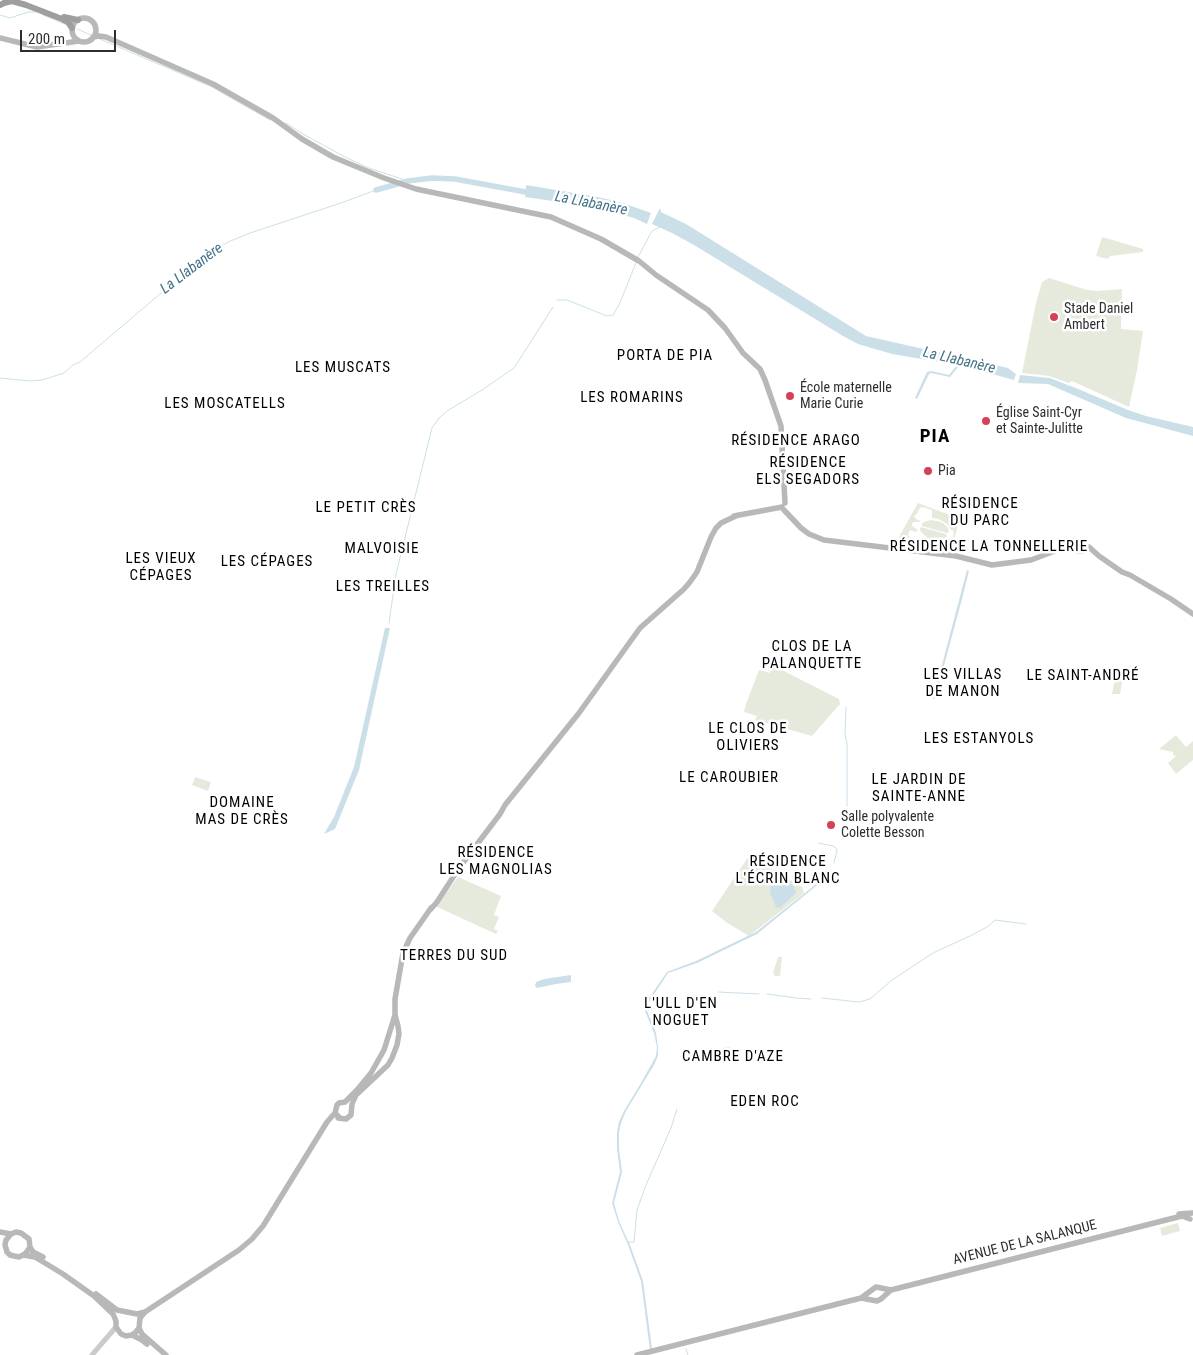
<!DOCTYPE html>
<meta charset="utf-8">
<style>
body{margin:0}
#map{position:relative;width:1193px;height:1355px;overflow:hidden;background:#fff;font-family:"Roboto Condensed",sans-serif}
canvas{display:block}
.scale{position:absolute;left:20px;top:30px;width:96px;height:22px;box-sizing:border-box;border:2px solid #2e2e2e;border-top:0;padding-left:6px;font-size:15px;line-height:18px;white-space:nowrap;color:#2e2e2e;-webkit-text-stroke:4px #fff;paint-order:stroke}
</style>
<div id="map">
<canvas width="1193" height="1355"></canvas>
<div class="scale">200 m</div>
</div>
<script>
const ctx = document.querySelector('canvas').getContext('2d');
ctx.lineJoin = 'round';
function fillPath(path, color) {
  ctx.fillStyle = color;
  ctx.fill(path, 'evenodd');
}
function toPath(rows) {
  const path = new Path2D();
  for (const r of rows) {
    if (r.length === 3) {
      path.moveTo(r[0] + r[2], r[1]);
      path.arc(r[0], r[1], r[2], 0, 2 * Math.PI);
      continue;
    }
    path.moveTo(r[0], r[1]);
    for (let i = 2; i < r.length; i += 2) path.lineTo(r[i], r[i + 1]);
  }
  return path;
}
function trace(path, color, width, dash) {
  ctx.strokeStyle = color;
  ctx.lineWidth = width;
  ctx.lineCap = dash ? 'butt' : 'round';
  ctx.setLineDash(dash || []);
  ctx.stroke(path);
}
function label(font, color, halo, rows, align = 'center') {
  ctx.font = font + ' "Roboto Condensed",sans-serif';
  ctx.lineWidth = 5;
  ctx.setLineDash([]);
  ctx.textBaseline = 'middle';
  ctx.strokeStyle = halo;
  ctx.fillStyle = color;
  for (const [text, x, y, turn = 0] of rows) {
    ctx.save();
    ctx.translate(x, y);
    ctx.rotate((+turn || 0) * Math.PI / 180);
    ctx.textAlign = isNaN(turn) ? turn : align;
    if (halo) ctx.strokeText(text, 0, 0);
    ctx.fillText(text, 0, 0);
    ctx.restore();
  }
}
fillPath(toPath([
 [1102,237,1143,249,1143,252,1110,256,1108,259,1096,256],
 [1049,278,1087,290,1097,291,1122,289,1121,329,1143,331,1137,370,1129,407,1072,381,1069,383,1049,376,1022,373,1036,303,1042,282],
 [918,503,960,519,950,553,896,546,895,544],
 [923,507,932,510,932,518,939,519,947,524,951,530,954,531,953,538,940,542,928,540,925,544,917,544,911,540,908,535,910,530,916,532,918,530,912,526,912,524,913,522,919,522,921,521,916,519,914,516,916,515,920,508],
 [930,520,937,521,943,523,948,528,949,532,947,533,922,526,922,523],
 [921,527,946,534,947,537,939,541,929,539,921,532,920,529],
 [772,665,839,699,840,704,812,736,755,720,757,716,744,712,746,704,759,670,770,673],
 [1116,674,1123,676,1120,694,1112,694],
 [1176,735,1186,747,1193,741,1193,760,1176,774,1168,763,1176,756,1173,755,1173,752,1159,749],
 [195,777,211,782,208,791,192,785],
 [749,856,802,887,804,893,749,936,726,922,712,911],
 [458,877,501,896,494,915,499,917,494,929,498,931,496,934,435,906,437,906],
 [778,957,782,957,780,976,775,976,773,973],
 [726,1047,729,1047,740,1057,741,1059,737,1063,734,1063,724,1053,723,1051],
 [1178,1223,1180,1231,1162,1236,1160,1228]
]), '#e5eadd');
fillPath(toPath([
 [526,185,598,197,623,203,651,213,647,224,634,218,595,207,525,197],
 [660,208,661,212,686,224,866,336,1008,368,1016,374,1014,380,996,375,959,366,950,377,931,373,929,374,917,399,915,398,927,372,931,371,949,375,957,365,892,354,858,344,843,336,694,245,672,233,652,224],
 [1020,375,1050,378,1070,386,1071,386,1128,410,1146,416,1193,427,1193,436,1126,418,1048,384,1018,383],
 [967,570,969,571,963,595,935,699,933,699],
 [385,628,390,628,359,770,335,829,324,834,334,817,354,767],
 [776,875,789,882,793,885,796,892,795,894,780,908,776,907,770,893,771,885],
 [820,881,821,882,757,934,697,963,668,973,647,1005,647,1011,656,1033,658,1047,658,1056,654,1065,626,1111,621,1123,619,1133,619,1149,622,1172,614,1203,619,1221,630,1245,643,1281,652,1349,650,1350,641,1281,628,1245,618,1222,612,1203,620,1172,617,1149,617,1133,619,1122,624,1111,641,1083,656,1056,657,1047,654,1033,645,1011,645,1004,667,972,696,961,756,932],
 [571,975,571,982,556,984,537,988,535,986,536,982,544,979]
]), '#cbdfe8');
trace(toPath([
 [0,15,10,18,28,12,35,12],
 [43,15,67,25],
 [77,29,91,35],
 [100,39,212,87,270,120],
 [286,123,303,134,345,157,369,168,408,181],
 [638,257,652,231,660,227],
 [557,300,567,300,607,316,613,315,619,305,636,263],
 [0,378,30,381,42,380,64,373,73,365,80,362,201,259,216,249,228,242,250,233,341,203,376,190],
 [389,623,396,574,432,428,439,418,447,411,482,390,514,368,553,307],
 [846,707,845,735,847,743,847,806],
 [819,843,833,846,836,848,837,850,834,863],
 [825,877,828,875],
 [718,992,759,994],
 [767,994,796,998,811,999],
 [822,998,859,1002,870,999,892,980,933,953,972,935,987,927,995,920,1026,924],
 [628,1242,634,1242,637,1210,646,1185,671,1128,677,1109],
 [686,1349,688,1355]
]), '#cbdfe8', 1);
trace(toPath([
 [376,190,408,181,432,178,455,179,531,193]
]), '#cbdfe8', 5.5);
trace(toPath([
 [92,1355,116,1327]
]), '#cbcbcb', 5);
trace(toPath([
 [84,30,12],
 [93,37,99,36,106,37,213,84,273,118,302,139,333,157,384,178,416,189,551,217,601,239,639,261,656,275,708,310,725,328,743,353,760,369,765,380,781,426,785,503],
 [0,38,37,47,79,41],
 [784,510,801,528,809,534,824,540,956,556,992,565,1031,560,1060,549,1082,551,1089,547,1099,556,1122,572,1130,575,1171,599,1193,614],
 [734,516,782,507],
 [430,910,437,902,459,868,500,814,505,805,579,713,640,628,684,589,690,582,697,572,711,537,716,528,721,523,738,515],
 [338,1118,346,1119,351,1115,352,1104,356,1095,388,1065,392,1058,397,1045,399,1034,398,1026,395,1015],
 [340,1118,335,1113,337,1105,339,1103,345,1102,357,1090,371,1073,384,1050,395,1015,395,999,403,953,410,938,431,908],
 [1179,1214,1192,1213],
 [0,1232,11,1234],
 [30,1247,33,1252,43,1257],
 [23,1255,26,1253,30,1247,29,1239,21,1233,16,1232,11,1234,6,1240,5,1245,7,1252,10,1255,14,1256,19,1257,23,1255,35,1257,63,1274,94,1296,113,1314,116,1321,116,1327,121,1334,126,1336,132,1335,136,1332,139,1328,140,1318,145,1312,239,1250,252,1239,263,1226,327,1122,335,1113],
 [96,1294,117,1310,137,1314,145,1312],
 [861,1298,877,1301,881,1299,891,1290],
 [139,1328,142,1334,166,1355],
 [132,1335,142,1340,147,1344],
 [637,1355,861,1298,876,1287,891,1290,1166,1220,1182,1216,1190,1219]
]), '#b8b8b8', 5.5);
trace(toPath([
 [0,5,4,3,12,1,26,5,62,19,68,22,72,28],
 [64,17,78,20]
]), '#9e9e9e', 6);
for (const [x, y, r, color] of [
 [1054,317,5,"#d44258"],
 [790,396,5,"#d44258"],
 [986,421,5,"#d44258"],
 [928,471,5,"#d44258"],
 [831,825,5,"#d44258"]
]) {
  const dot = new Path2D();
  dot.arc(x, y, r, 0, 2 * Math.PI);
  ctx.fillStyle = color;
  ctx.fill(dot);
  trace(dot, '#fff', 2);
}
label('14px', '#2e2e2e', '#fff', [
 ["Stade Daniel",1064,309],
 ["Ambert",1064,325],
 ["École maternelle",800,388],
 ["Marie Curie",800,404],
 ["Église Saint-Cyr",996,413],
 ["et Sainte-Julitte",996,429],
 ["Pia",938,471],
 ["Salle polyvalente",841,817],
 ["Colette Besson",841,833]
], 'left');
label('14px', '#2e2e2e', '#fff', [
 ["AVENUE DE LA SALANQUE",1025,1243,-14]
]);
label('italic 15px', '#447388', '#fff', [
 ["La Llabanère",591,204,11],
 ["La Llabanère",192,269,-37],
 ["La Llabanère",959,361,13]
]);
ctx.letterSpacing = '1px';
label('15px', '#000', '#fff', [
 ["PORTA DE PIA",665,356],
 ["LES MUSCATS",343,368],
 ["LES ROMARINS",632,398],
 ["LES MOSCATELLS",225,404],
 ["RÉSIDENCE ARAGO",796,441],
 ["RÉSIDENCE",808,463],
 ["ELS SEGADORS",808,480],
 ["RÉSIDENCE",980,504],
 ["DU PARC",980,521],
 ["LE PETIT CRÈS",366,508],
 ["RÉSIDENCE LA TONNELLERIE",989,547],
 ["MALVOISIE",382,549],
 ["LES VIEUX",161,559],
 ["CÉPAGES",161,576],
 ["LES CÉPAGES",267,562],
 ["LES TREILLES",383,587],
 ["CLOS DE LA",812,647],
 ["PALANQUETTE",812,664],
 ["LES VILLAS",963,675],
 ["DE MANON",963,692],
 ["LE SAINT-ANDRÉ",1083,676],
 ["LE CLOS DE",748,729],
 ["OLIVIERS",748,746],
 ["LES ESTANYOLS",979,739],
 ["LE CAROUBIER",729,778],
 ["LE JARDIN DE",919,780],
 ["SAINTE-ANNE",919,797],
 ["DOMAINE",242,803],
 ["MAS DE CRÈS",242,820],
 ["RÉSIDENCE",496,853],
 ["LES MAGNOLIAS",496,870],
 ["RÉSIDENCE",788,862],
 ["L'ÉCRIN BLANC",788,879],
 ["TERRES DU SUD",454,956],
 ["L'ULL D'EN",681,1004],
 ["NOGUET",681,1021],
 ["CAMBRE D'AZE",733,1057],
 ["EDEN ROC",765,1102]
]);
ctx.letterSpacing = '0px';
ctx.letterSpacing = '1px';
label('bold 19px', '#000', '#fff', [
 ["PIA",935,437]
]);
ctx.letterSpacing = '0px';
</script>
